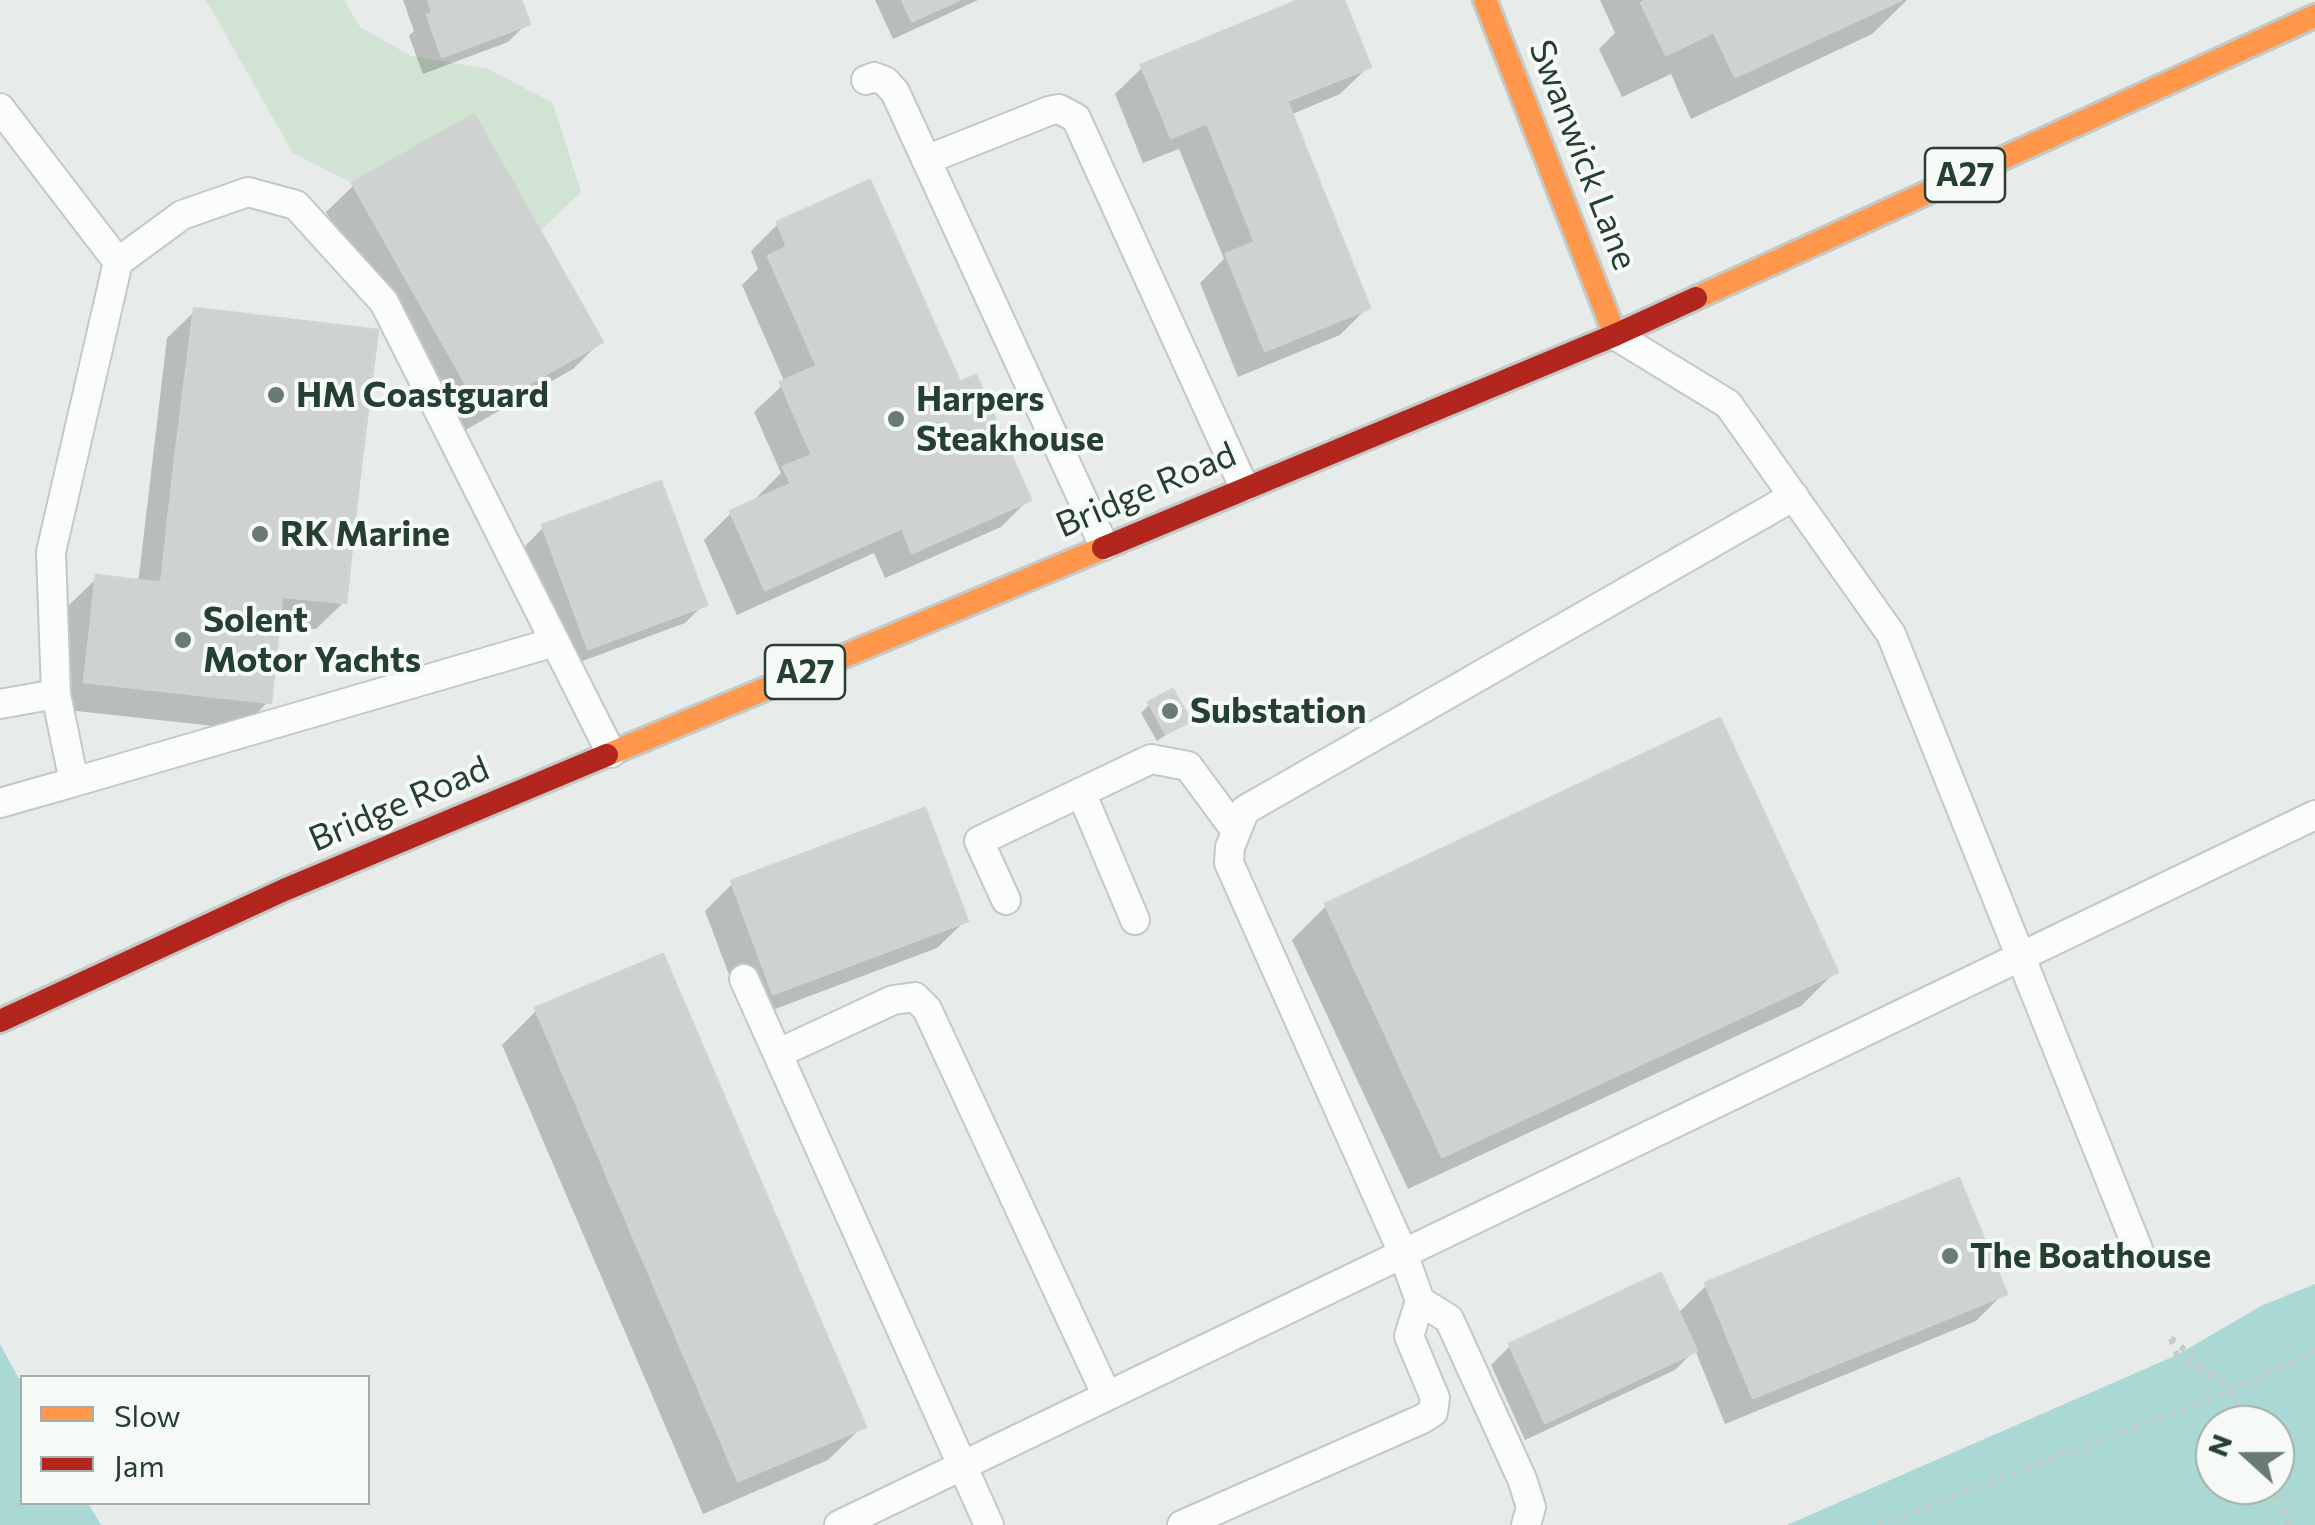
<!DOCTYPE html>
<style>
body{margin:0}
#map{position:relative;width:2315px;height:1525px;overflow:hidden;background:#e7ebe9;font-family:Commissioner,sans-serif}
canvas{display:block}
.legend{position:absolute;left:20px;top:1375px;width:350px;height:130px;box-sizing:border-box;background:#f5faf7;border:2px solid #a2afa8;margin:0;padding:12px 18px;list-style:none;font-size:30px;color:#253f32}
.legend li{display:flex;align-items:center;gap:20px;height:50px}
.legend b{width:50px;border:2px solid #a2afa8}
.north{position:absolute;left:2195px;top:1405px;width:100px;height:100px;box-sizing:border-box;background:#f5faf7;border:2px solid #a2afa8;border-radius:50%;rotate:291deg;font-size:28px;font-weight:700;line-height:40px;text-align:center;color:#253f32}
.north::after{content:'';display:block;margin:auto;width:35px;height:45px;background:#697b72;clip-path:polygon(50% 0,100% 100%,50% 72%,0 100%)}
</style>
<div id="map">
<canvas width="2315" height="1525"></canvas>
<ul class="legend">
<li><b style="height:12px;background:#ff974d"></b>Slow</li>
<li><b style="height:12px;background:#b3261e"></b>Jam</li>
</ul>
<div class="north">N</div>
</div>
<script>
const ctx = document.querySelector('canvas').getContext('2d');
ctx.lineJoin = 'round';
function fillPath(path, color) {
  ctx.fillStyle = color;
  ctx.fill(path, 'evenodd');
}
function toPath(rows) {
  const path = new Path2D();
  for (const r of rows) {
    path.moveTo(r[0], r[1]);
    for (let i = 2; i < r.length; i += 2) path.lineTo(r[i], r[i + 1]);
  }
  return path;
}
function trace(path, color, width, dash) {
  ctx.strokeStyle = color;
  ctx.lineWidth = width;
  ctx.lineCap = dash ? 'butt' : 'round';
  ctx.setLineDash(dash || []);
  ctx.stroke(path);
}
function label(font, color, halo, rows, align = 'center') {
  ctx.font = font + ' Commissioner,sans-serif';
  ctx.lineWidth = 8;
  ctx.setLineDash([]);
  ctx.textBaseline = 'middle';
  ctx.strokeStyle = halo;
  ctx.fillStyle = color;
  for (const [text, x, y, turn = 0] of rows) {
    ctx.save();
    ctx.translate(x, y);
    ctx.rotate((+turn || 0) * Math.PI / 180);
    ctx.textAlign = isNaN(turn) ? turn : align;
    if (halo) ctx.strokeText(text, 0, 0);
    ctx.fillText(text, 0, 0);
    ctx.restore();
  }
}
fillPath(toPath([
 [206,0,344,0,360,27,411,56,488,69,553,103,581,192,540,231,474,114,352,183,293,153]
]), '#d1e3d2');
fillPath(toPath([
 [2315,1284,2315,1525,1787,1525,2177,1355,2261,1306],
 [2215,1425,2275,1425,2275,1485,2215,1485],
 [0,1344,22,1384,22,1502,88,1503,101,1525,0,1525]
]), '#aad8d4');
fillPath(toPath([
 [403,0,519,0,527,23,508,42,423,74,409,36,414,31],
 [875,0,978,0,893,39],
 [1306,0,1341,0,1368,67,1340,94,1290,115,1367,308,1340,335,1238,377,1200,283,1224,259,1179,149,1143,163,1115,94,1143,67],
 [1600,0,1907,0,1872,34,1691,119,1671,74,1622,97,1599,49,1615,33],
 [354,185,600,342,573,369,453,437,326,212],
 [778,224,959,385,1028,500,1001,527,885,578,874,553,737,615,704,540,731,513,759,501,757,497,781,473,754,412,785,383,742,285,758,269,751,251],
 [195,311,344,602,316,629,276,626,268,702,241,729,58,709,69,605,97,578,138,584,167,338],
 [544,527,704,604,685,623,569,666,525,546],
 [1150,704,1188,720,1157,741,1141,713],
 [733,883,965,921,937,948,746,1020,705,911],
 [1326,906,1835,972,1801,1006,1408,1189,1292,940],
 [537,1010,863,1426,828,1460,703,1514,502,1045],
 [1660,1276,1677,1314,1707,1285,2004,1293,1976,1321,1725,1424,1695,1350,1675,1370,1525,1440,1491,1365,1510,1346]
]), '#0003');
const building = toPath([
 [428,0,521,0,530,24,442,57,427,15,433,13,428,0],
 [902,0,959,0,912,21,902,0],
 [1299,0,1344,0,1371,67,1287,101,1370,308,1265,351,1226,254,1255,242,1207,123,1171,138,1141,65,1299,0],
 [1648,0,1901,0,1735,77,1714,32,1666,55,1641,3,1648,0],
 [474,114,603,342,481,411,352,183,474,114],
 [870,180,960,382,976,375,1031,500,912,553,902,528,765,590,730,511,791,484,783,467,812,455,780,382,817,366,768,256,787,247,777,222,870,180],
 [194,308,378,330,359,482,175,459,194,308],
 [175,459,359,482,346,603,161,585,175,459],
 [661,481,707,605,588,649,542,525,661,481],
 [96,575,282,597,271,703,84,682,96,575],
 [1173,689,1191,721,1166,734,1148,702,1173,689],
 [1720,718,1838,972,1442,1157,1325,904,1720,718],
 [925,808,968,921,773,994,731,881,925,808],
 [663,954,866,1427,738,1481,535,1008,663,954],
 [1959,1178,2007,1294,1753,1398,1705,1283,1959,1178],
 [1661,1273,1697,1351,1545,1423,1509,1344,1661,1273]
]);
fillPath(building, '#ced2d0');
trace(building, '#cfd4d1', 2.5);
const lane = toPath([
 [866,80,874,77,885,81,895,92,1104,546],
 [0,108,118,262],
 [926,160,1049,111,1059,109,1076,118,1244,487],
 [1615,335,1728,404,1891,634,2138,1249],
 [0,704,56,694],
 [74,782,555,642],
 [1081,792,1135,920],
 [0,803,74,782,56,694,51,552,118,262,182,215,248,192,296,205,384,302,611,753],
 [1006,900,979,841,1151,759,1188,766,1236,831],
 [744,979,989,1525],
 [779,1053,893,1000,915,997,927,1009,1107,1396],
 [1420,1301,1449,1319,1522,1479,1531,1507,1526,1525],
 [839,1525,2315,815],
 [1182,1525,1422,1419,1433,1412,1435,1398,1409,1336,1420,1301,1403,1253,1229,863,1230,847,1245,810,1794,496]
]);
const slow = toPath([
 [1485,0,1615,335],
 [1696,298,2315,16],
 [607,755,1103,548]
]);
const jam = toPath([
 [1103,548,1615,335,1696,298],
 [0,1021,284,890,607,755]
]);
trace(lane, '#c4c8c6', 32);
trace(slow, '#c3c9c6', 28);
trace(jam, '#c3c9c6', 28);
trace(toPath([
 [2171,1338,2231,1391,2233,1390],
 [2171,1339,2177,1355,2211,1378],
 [2229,1390,2245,1425],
 [2271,1485,2289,1525],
 [1878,1525,2231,1391,2315,1352]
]), '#c2cbc6', 6, [5, 8]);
trace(lane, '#fbfcfc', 28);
trace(slow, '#ff974d', 22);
trace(jam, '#b3261e', 22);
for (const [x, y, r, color] of [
 [276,395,10,"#697b72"],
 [896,419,10,"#697b72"],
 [260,534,10,"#697b72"],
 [183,640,10,"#697b72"],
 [1170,711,10,"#697b72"],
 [1950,1256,10,"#697b72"]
]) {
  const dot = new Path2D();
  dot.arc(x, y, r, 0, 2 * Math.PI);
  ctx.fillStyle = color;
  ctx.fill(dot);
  trace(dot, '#f5faf7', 4);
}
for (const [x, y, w] of [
 [1965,175,80],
 [805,672,80]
]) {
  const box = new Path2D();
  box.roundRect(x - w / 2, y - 27, w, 54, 8);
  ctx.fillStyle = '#f5faf7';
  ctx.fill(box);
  trace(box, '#253f32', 2.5);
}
label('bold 32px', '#253f32', null, [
 ["A27",1965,175],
 ["A27",805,672]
]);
label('35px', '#253f32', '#f5faf7', [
 ["Swanwick Lane",1583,155,69],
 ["Bridge Road",1146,490,-23],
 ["Bridge Road",399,804,-23]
]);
label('bold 35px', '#253f32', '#f5faf7', [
 ["HM Coastguard",296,395],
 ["Harpers",916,399],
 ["Steakhouse",916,439],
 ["RK Marine",280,534],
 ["Solent",203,620],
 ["Motor Yachts",203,660],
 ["Substation",1190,711],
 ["The Boathouse",1970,1256]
], 'left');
</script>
